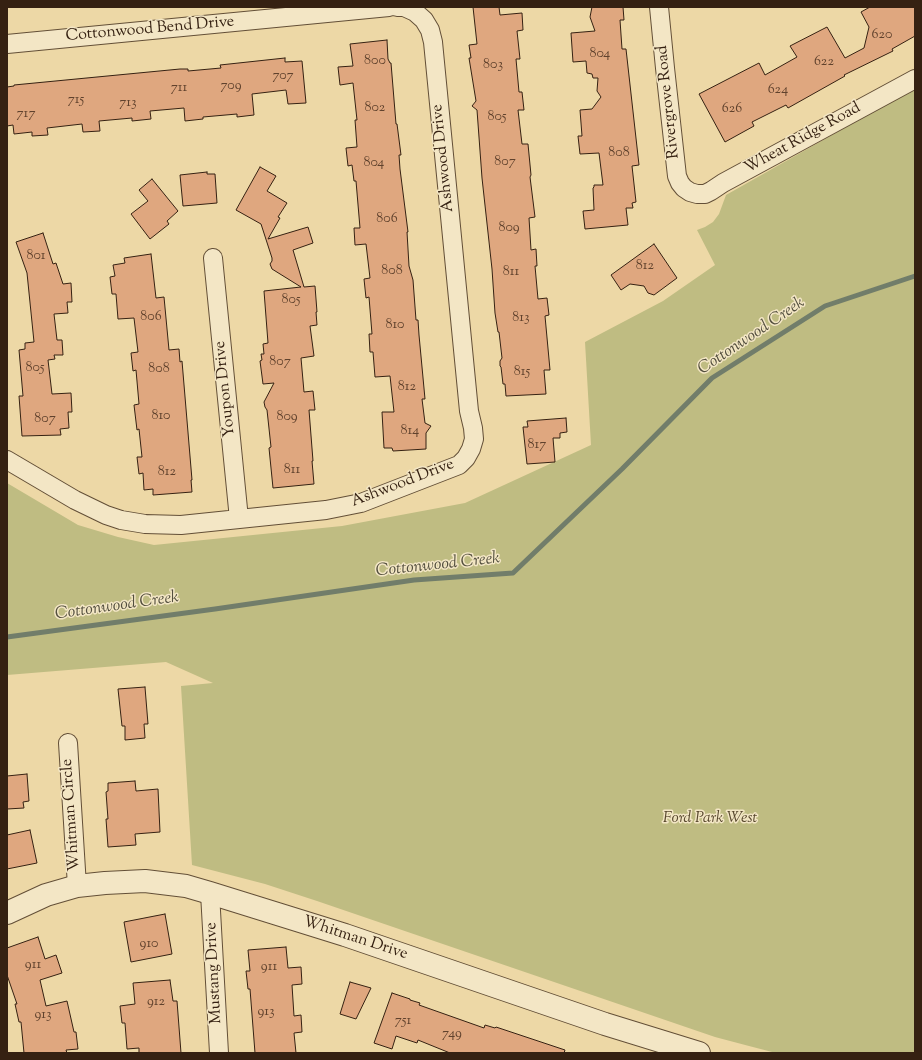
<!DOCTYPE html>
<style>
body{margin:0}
#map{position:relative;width:922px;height:1060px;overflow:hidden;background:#edd8a6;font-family:"Sorts Mill Goudy",serif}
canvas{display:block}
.frame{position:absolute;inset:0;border:8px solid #352112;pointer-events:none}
</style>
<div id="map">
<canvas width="922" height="1060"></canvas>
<div class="frame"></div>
</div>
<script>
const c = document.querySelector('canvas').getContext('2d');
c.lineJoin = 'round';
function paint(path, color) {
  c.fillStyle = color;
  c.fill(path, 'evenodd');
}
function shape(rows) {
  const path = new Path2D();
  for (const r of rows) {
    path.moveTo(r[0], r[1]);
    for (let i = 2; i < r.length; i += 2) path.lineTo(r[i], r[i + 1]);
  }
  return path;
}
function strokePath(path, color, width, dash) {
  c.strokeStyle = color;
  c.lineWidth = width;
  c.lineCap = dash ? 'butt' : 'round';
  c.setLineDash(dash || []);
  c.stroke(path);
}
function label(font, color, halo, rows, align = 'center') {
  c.font = font + ' "Sorts Mill Goudy",serif';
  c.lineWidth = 3;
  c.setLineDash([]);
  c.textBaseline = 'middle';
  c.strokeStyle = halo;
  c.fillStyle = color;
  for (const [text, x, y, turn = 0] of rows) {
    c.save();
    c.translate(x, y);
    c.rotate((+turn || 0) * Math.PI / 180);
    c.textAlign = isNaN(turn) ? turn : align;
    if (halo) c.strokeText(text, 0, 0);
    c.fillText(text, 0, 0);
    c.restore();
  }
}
const green = shape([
 [915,88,915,1053,776,1053,749,1046,715,1037,317,901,265,884,192,865,181,686,213,683,166,662,7,675,7,483,78,525,118,537,154,545,342,526,465,503,591,445,585,342,663,301,715,265,697,230,705,227,713,222,719,214,726,195]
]);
const stream = shape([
 [7,637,215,609,414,580,513,573,622,469,712,378,825,306,915,276]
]);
const building = shape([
 [473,7,499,7,500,15,522,13,523,30,517,31,520,59,516,59,519,92,522,92,524,110,518,110,522,144,528,144,531,175,530,177,535,217,529,218,531,250,536,249,537,266,535,266,538,299,547,298,549,315,545,316,550,370,544,370,546,394,506,396,505,384,503,384,501,367,500,366,500,361,502,358,499,332,498,332,495,313,492,269,482,178,477,110,472,106,476,101,469,58,471,58,469,45,477,44,473,7],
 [592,7,623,7,624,20,620,20,622,49,626,49,639,165,632,166,636,202,632,203,633,208,626,208,628,225,585,229,583,211,594,210,593,188,594,187,594,185,603,185,599,153,580,154,578,136,582,136,580,110,592,109,601,97,597,91,598,78,593,78,592,74,587,73,586,61,573,62,571,33,595,31,590,17,592,7],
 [870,7,915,7,915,36,892,49,893,51,844,75,845,76,788,108,786,105,752,122,754,126,725,142,699,94,759,63,765,75,797,57,790,46,827,27,845,58,864,48,869,27,861,12,870,7],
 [387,40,388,59,390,63,391,63,396,124,397,124,401,155,399,155,400,169,408,232,407,232,409,266,413,280,416,320,418,320,419,335,425,399,422,399,425,423,431,426,426,433,426,449,393,451,392,448,384,448,382,412,394,412,390,376,375,377,373,352,370,352,369,334,372,334,369,297,366,298,364,279,370,278,366,244,355,245,354,228,360,228,356,181,354,181,352,165,348,166,346,148,357,147,355,120,357,120,353,83,340,85,338,67,353,66,350,44,387,40],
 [285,58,285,62,302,61,306,103,288,104,286,90,252,94,254,115,237,117,237,114,203,117,203,119,185,121,184,108,150,111,151,119,132,121,132,118,99,121,100,131,83,132,82,124,47,128,48,135,32,136,32,132,14,134,13,125,7,126,7,87,14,86,14,85,180,69,188,69,188,71,221,68,220,65,285,58],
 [260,167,276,176,267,191,287,203,278,217,280,218,268,239,308,227,313,243,293,250,304,287,315,286,317,312,316,312,317,325,310,326,314,356,301,358,304,392,313,391,315,410,309,410,313,461,312,461,314,484,273,488,269,448,271,447,267,410,265,407,264,402,274,383,263,384,260,361,262,360,261,354,264,354,263,344,268,343,264,291,301,287,272,269,270,264,272,261,272,258,261,224,236,210,260,167],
 [207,172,207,174,215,174,217,203,183,206,180,175,207,172],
 [152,179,178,211,167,221,169,224,150,239,131,214,148,201,139,190,152,179],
 [43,233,53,264,56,263,63,284,71,283,72,302,67,302,68,313,54,314,57,340,62,340,63,355,54,355,55,359,48,360,52,394,71,393,72,412,68,412,69,428,60,429,61,435,22,436,19,396,23,396,19,350,25,349,25,343,34,342,27,273,16,242,43,233],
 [654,244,677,278,654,295,648,293,644,286,630,284,621,290,611,275,654,244],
 [151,254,156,298,164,297,169,350,179,349,180,362,182,361,192,480,191,480,192,492,153,495,153,489,144,490,143,473,139,474,137,457,142,457,139,429,137,430,134,405,139,404,136,370,133,371,131,353,138,352,134,318,118,319,116,294,112,294,110,277,115,276,113,265,125,263,124,258,151,254],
 [566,418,567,432,560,433,560,438,553,438,555,462,527,464,523,427,528,427,527,421,566,418],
 [145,687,148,724,144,724,145,738,125,740,125,726,122,726,118,689,145,687],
 [27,774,29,801,23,802,24,808,7,809,7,776,27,774],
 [135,781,136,791,158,789,160,832,135,834,136,845,108,847,106,819,108,819,106,792,108,791,108,783,135,781],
 [30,830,37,863,7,869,7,835,30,830],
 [165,914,172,954,131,962,124,922,165,914],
 [38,937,45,959,56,955,62,973,40,980,46,1006,67,1001,74,1032,76,1032,78,1049,66,1050,67,1053,24,1053,21,1022,19,1022,15,1004,17,1004,7,975,7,948,38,937],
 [286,947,288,968,301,967,302,984,292,985,294,1016,301,1015,302,1032,294,1033,296,1053,255,1053,250,989,248,989,246,971,250,971,248,950,286,947],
 [170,980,173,1001,177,1001,181,1053,139,1053,139,1048,127,1049,125,1023,122,1023,120,1006,135,1004,133,983,170,980],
 [350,982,371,988,356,1019,340,1014,350,982],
 [392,993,410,999,410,1000,420,1003,419,1005,484,1028,485,1025,495,1028,496,1027,565,1050,564,1053,450,1053,418,1040,417,1043,396,1036,392,1049,374,1043,392,993]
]);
const minor = shape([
 [659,7,665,68,677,176,680,183,684,188,690,192,697,194,705,194,711,191,723,183,915,79],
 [7,44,389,7],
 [213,258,239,519],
 [7,460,75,500,106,515,121,520,145,524,181,525,326,510,361,503,459,465,466,458,471,449,474,439,473,428,469,411,433,42,430,30,424,20,415,12,404,7,397,7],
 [68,743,77,886],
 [210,893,219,1053]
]);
const tertiary = shape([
 [7,913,46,895,77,886,105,883,145,881,186,886,210,893,345,935,605,1024,699,1053]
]);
const numberNames = [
 ["620",882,36],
 ["804",600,55],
 ["800",375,62],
 ["622",824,63],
 ["803",493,66],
 ["707",283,77],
 ["709",231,87],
 ["711",179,89],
 ["624",778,91],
 ["715",76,101],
 ["713",128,104],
 ["802",375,109],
 ["626",732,110],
 ["717",26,115],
 ["805",497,118],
 ["808",619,154],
 ["807",505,163],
 ["804",374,164],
 ["806",387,220],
 ["809",509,229],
 ["801",36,257],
 ["812",645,267],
 ["808",392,272],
 ["811",511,273],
 ["805",291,301],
 ["806",151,318],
 ["813",521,319],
 ["810",395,326],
 ["807",280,363],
 ["805",35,369],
 ["808",159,370],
 ["815",522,373],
 ["812",407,388],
 ["810",161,417],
 ["809",287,418],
 ["807",45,420],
 ["814",410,432],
 ["817",537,446],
 ["811",292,471],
 ["812",167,473],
 ["910",149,945],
 ["911",33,966],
 ["911",269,968],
 ["912",156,1003],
 ["913",266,1013],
 ["913",43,1016],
 ["751",403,1022],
 ["749",452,1035]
];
const streetNames = [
 ["Cottonwood Bend Drive",150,30,-5],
 ["Rivergrove Road",669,102,-96],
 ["Wheat Ridge Road",803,139,-29],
 ["Ashwood Drive",444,158,-96],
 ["Youpon Drive",226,389,-96],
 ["Ashwood Drive",403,484,-21],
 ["Whitman Circle",72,815,-94],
 ["Whitman Drive",355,939,18],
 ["Mustang Drive",215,973,-93]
];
const parkNames = [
 ["Ford Park West",710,819]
];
const waterNames = [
 ["Cottonwood Creek",752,337,-34],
 ["Cottonwood Creek",438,566,-6],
 ["Cottonwood Creek",117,607,-8]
];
paint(green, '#bfbc82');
strokePath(stream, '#717d6a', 5);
paint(building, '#dfa77f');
strokePath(building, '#352112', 1);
strokePath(minor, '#634f37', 20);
strokePath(tertiary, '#634f37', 24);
strokePath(minor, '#f3e6c5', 18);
strokePath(tertiary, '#f3e6c5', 22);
label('14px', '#60422d', null, numberNames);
label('16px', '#352112', '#f3e6c5', streetNames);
label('italic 16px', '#58482e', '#f3e6c5', parkNames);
label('italic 17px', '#534f3e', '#f3e6c5', waterNames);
</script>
